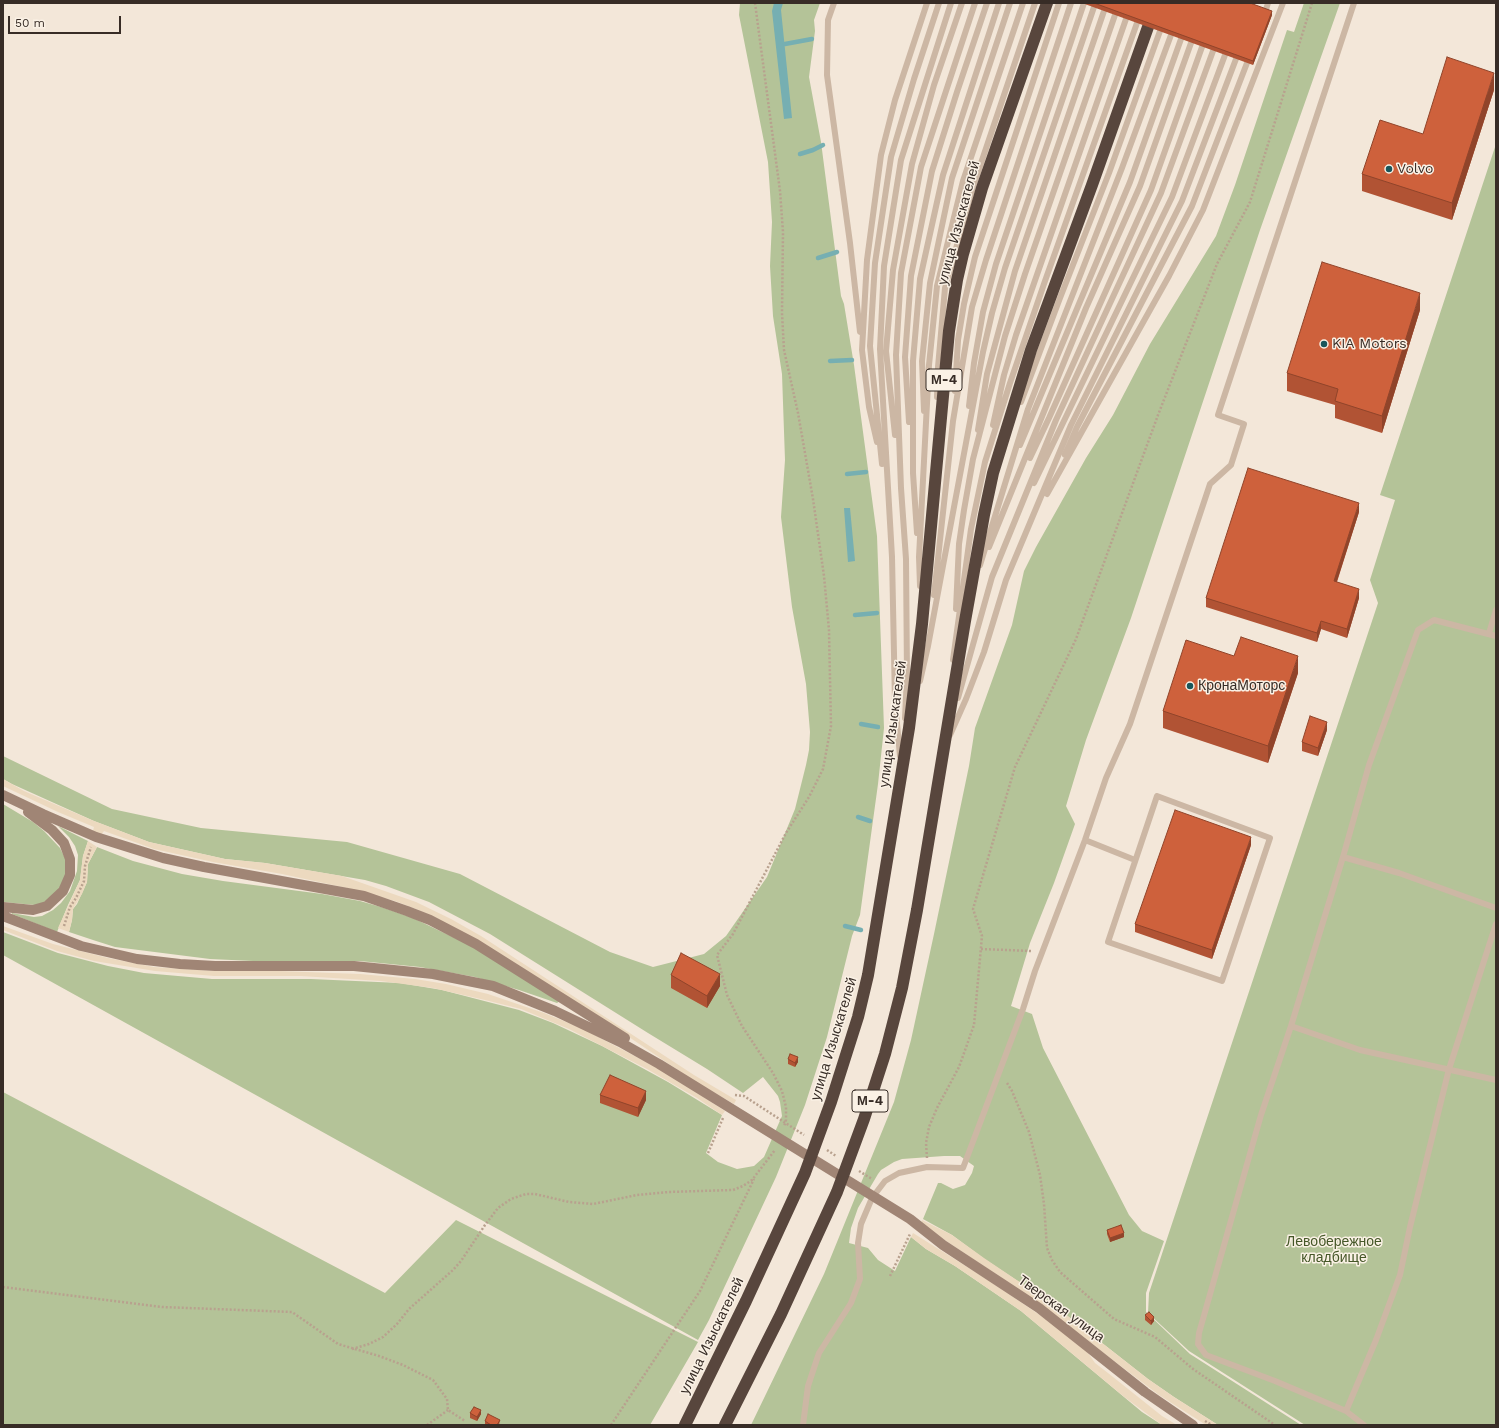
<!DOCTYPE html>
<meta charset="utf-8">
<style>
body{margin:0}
#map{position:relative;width:1499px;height:1428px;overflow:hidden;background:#f3e7d9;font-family:"Work Sans",sans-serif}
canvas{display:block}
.frame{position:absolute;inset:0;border:4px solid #372c26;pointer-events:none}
.scale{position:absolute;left:8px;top:16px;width:113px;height:18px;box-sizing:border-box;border:2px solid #372c26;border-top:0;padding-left:5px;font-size:12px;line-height:14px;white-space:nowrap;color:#372c26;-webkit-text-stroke:3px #faf1e5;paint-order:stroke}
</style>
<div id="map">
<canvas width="1499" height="1428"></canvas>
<div class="frame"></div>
<div class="scale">50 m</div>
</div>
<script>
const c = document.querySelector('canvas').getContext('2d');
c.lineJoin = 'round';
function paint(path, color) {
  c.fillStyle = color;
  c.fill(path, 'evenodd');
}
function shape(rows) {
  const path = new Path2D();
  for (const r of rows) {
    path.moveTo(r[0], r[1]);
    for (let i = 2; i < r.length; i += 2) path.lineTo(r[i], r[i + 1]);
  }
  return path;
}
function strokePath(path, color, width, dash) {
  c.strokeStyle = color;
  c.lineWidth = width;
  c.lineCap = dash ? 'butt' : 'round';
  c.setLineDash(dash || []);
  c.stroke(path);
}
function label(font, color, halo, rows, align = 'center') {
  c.font = font + ' "Work Sans",sans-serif';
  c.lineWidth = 3;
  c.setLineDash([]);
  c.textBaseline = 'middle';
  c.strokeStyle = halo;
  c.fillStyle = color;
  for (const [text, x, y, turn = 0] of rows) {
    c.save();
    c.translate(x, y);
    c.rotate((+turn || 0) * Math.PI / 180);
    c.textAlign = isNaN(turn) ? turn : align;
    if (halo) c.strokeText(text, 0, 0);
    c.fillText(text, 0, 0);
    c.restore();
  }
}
const green = shape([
 [740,3,820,3,814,20,815,31,809,77,821,142,841,296,844,304,854,365,877,536,884,728,878,784,860,915,852,936,827,1037,805,1105,776,1177,709,1320,698,1340,3,955,3,932,58,953,108,966,144,973,212,979,311,979,400,983,442,990,519,1010,553,1023,602,1046,668,1082,722,1115,706,1153,718,1162,737,1169,754,1166,764,1157,782,1116,780,1102,778,1096,763,1077,743,1093,707,1069,648,1033,490,934,429,902,386,886,365,880,265,863,225,859,149,842,94,821,12,784,3,779,3,756,112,809,201,828,347,842,460,874,610,952,653,967,704,954,726,936,767,877,795,809,806,765,809,750,810,732,806,684,792,607,781,517,785,460,782,374,773,316,770,266,772,222,768,162,739,15],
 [1304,3,1340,3,1260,230,1131,618,1086,740,1066,806,1075,824,1054,883,1030,943,1011,1006,1032,1014,1043,1048,1129,1215,1142,1231,1164,1241,1146,1293,1146,1312,1190,1354,1301,1425,1218,1425,1174,1397,1148,1379,1060,1310,1036,1293,984,1259,952,1235,923,1219,938,1183,941,1183,953,1189,965,1185,972,1173,974,1166,960,1156,944,1156,902,1159,894,1162,881,1170,878,1174,858,1208,851,1228,849,1243,868,1248,878,1260,895,1271,911,1237,926,1249,955,1266,1021,1311,1142,1412,1162,1425,751,1425,824,1274,894,1102,911,1040,934,934,969,766,975,728,1012,625,1024,571,1036,547,1086,458,1113,415,1150,344,1216,236,1235,185,1287,30,1294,32],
 [1496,144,1496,1425,1305,1425,1189,1351,1148,1313,1149,1293,1378,603,1370,580,1395,500,1380,495],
 [3,804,33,822,44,831,60,848,65,858,67,871,64,881,55,894,43,903,35,905,3,902],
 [58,826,88,841,83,856,80,880,68,905,57,932,12,914,12,913,34,917,42,916,53,910,61,903,70,891,77,871,78,855,75,846,69,837],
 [97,847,133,861,182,874,223,881,322,894,360,901,381,907,413,918,467,944,491,957,560,1001,557,1003,519,990,475,977,420,967,360,961,253,961,210,959,115,947,93,940,69,932,72,920,73,909,77,904,87,882,88,864],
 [3,1092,385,1293,456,1220,698,1342,650,1425,3,1425]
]);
const plaza = shape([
 [3,779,24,791,94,821,149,842,225,859,265,863,342,876,416,902,451,919,481,936,694,1075,736,1100,734,1104,694,1081,626,1035,440,920,416,909,395,901,347,888,282,874,213,862,154,849,104,831,101,835,93,831,94,827,58,812,3,786],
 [88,841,97,847,88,864,87,882,82,894,73,909,72,920,69,932,58,928,80,880,83,856],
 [3,926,53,944,108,958,154,967,213,971,279,971,360,974,415,979,446,984,488,994,544,1013,581,1028,652,1065,681,1082,725,1111,722,1115,697,1098,647,1069,569,1029,521,1009,485,1000,433,988,381,981,301,976,214,976,155,971,94,961,57,951,3,930],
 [922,1220,952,1235,984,1258,1036,1293,1060,1310,1148,1379,1174,1397,1218,1425,1206,1425,1159,1395,1031,1298,921,1224],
 [913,1233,988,1280,1047,1320,1086,1350,1095,1363,1108,1373,1162,1416,1177,1425,1162,1425,1123,1396,1021,1311,955,1266,926,1249,911,1237]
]);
const water = shape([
 [774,3,783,3,781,10,792,118,784,119,772,11],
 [844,508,850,508,855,561,848,562]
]);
const stream = shape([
 [785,44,812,39],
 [800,154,813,150,823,145],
 [818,258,837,252],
 [830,361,852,360],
 [847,474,866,472],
 [855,615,877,613],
 [861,724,878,727],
 [858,817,870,821],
 [845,926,861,930]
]);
const path = shape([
 [755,3,780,191,783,232,782,313,784,350,798,413,813,499,824,576,829,630,831,726,823,769,809,797,786,833,733,934,717,955,727,995,742,1026,773,1073,782,1091,786,1107,786,1120,784,1127],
 [64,926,70,907,76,898,84,881,85,866,91,847],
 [981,949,1032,951],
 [1007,1083,1012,1091,1029,1132,1040,1175,1044,1204,1047,1248,1052,1260,1060,1272,1114,1319,1155,1337,1193,1369,1275,1425],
 [735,1095,744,1096,804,1135],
 [827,1150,836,1156],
 [708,1153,723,1118],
 [927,1158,926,1143,929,1127,937,1108,959,1067,974,1025,982,936,973,909,1015,767,1076,639,1158,415,1217,264,1250,202,1312,3],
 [859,1171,872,1179],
 [890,1276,910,1234],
 [3,1287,162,1307,292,1312,338,1344,379,1356,403,1365,433,1380,447,1399,448,1410,465,1421],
 [352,1349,369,1344,383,1337,397,1324,409,1309,453,1270,461,1261,485,1225,498,1208,511,1199,526,1194,535,1194,569,1202,593,1204,637,1195,669,1192,733,1190,743,1186,752,1180,775,1150],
 [1205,1421,1212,1425],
 [427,1425,448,1410],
 [611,1425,700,1291,754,1179]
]);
const lane = shape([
 [834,3,828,20,827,75,850,243,860,332],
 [1265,13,1268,3],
 [955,391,958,340,964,304,975,257,1059,3],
 [937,397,938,367,945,288,974,184,1035,3],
 [1021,402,1060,298,1109,173,1160,31],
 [969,406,974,363,983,312,996,264,1084,3],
 [924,411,922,361,930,283,952,178,1010,3],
 [909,422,905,357,911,276,932,171,957,92,987,3],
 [993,425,1004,375,1016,335,1126,19],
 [978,430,987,374,1015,271,1104,11],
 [895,435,886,351,893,270,912,164,934,85,962,3],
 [877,442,869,407,862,350,867,260,881,155,895,100,927,3],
 [1020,445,1130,182,1181,39],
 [1065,455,1077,427,1192,206,1247,63],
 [1030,458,1049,418,1151,190,1202,47],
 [882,464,870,346,875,263,891,157,914,79,939,3],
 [1034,483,1172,197,1225,55],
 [1047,494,1169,276,1203,210,1283,3],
 [917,533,913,473,913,361,920,279,943,175,999,3],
 [989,547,1086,308,1140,186,1191,43],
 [980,565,1028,409,1122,168,1171,35],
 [920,586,919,557,929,365,937,286,963,181,1023,3],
 [934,595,953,421,972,307,986,260,1071,3],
 [956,609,959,544,964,510,973,459,1005,336,1025,274,1115,15],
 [1489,633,1496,610],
 [953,660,971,529,985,462,1010,383,1045,281,1137,23],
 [920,681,928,646,983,352,992,313,1005,268,1094,7],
 [958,698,992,577,1056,420,1161,193,1213,51],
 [905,718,907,677,906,559,901,488,896,355,901,273,921,167,975,3],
 [950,735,966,699,984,652,1006,580,1071,425,1182,201,1236,59],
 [900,756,895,702,892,557,880,349,884,266,901,160,951,3],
 [1157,796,1270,838,1222,981,1108,942,1157,796],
 [1085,840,1135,860],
 [1343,857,1399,873,1496,908],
 [1291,1026,1360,1050,1496,1080],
 [1346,1411,1376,1340,1400,1275,1410,1227,1449,1069,1496,924],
 [803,1425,808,1386,819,1353,851,1303,860,1279,858,1243,861,1224,872,1198,885,1181,899,1173,927,1167,963,1168,1023,1009,1035,971,1085,840,1106,778,1130,724,1210,484,1231,465,1244,424,1218,415,1354,3],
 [1364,1425,1346,1411,1275,1381,1206,1355,1198,1344,1199,1333,1261,1115,1291,1026,1343,857,1369,765,1418,630,1434,620,1496,636]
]);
const secondary = shape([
 [3,795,43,814,96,837,163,858,204,867,364,896,407,911,430,920,476,944,625,1038],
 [3,907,33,910,47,906,63,891,70,875,70,859,64,843,52,830,28,812],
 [3,916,81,946,137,959,180,964,215,966,354,966,433,974,493,986,555,1011,620,1042,659,1064,910,1219,943,1245,1039,1308,1145,1392,1193,1425]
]);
const highway = shape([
 [685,1425,746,1301,805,1173,831,1102,858,1017,868,975,909,728,922,624,949,331,957,280,963,254,982,188,1047,3],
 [725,1425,781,1314,837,1192,864,1119,885,1054,902,988,917,910,965,621,984,515,993,473,1031,350,1092,185,1148,27]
]);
const wall = shape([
 [1082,3,1250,3,1272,15,1253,65],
 [1494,90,1452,220,1362,191,1362,174],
 [1420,310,1382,433,1335,418,1335,405,1287,391,1287,373],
 [1359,512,1337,582,1359,598,1347,638,1321,629,1317,642,1206,607,1206,598],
 [1234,656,1298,673,1268,763,1163,728,1163,711],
 [1327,730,1318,756,1302,751,1302,742],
 [1251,845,1212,959,1135,932,1135,924],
 [671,975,720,986,707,1008,671,988],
 [788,1059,798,1062,795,1067,788,1064],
 [600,1095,646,1100,638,1117,600,1103],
 [1107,1230,1124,1237,1110,1242,1107,1234],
 [1145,1315,1154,1321,1151,1325,1145,1320],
 [470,1413,481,1414,477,1421,470,1418],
 [500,1420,499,1425,485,1425,485,1421]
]);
const shadedWall = shape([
 [1272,11,1272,15,1253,65,1253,61],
 [1494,73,1494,90,1452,220,1452,203],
 [1420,293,1420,310,1382,433,1382,416],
 [1359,503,1359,512,1334,590,1334,581],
 [1359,589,1359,598,1347,638,1347,629],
 [1321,621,1321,629,1317,642,1317,633],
 [1298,656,1298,673,1268,763,1268,746],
 [1327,722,1327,730,1318,756,1318,748],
 [1251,837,1251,845,1212,959,1212,950],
 [720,974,720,986,707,1008,707,996],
 [798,1057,798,1062,795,1067,795,1063],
 [646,1091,646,1100,638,1117,638,1108],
 [1124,1233,1124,1237,1110,1242,1110,1238],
 [1154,1317,1154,1321,1151,1325,1151,1321],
 [481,1410,481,1414,477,1421,477,1417]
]);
const building = shape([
 [1094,3,1250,3,1272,11,1253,61,1094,3],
 [1447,57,1494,73,1452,203,1362,174,1380,120,1423,134,1447,57],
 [1322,262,1420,293,1382,416,1335,401,1338,389,1287,373,1322,262],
 [1248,468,1359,503,1334,581,1359,589,1347,629,1321,621,1317,633,1206,598,1248,468],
 [1241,637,1298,656,1268,746,1163,711,1186,640,1234,656,1241,637],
 [1310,716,1327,722,1318,748,1302,742,1310,716],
 [1175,810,1251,837,1212,950,1135,924,1175,810],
 [681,953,720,974,707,996,671,975,681,953],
 [790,1054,798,1057,795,1063,788,1059,790,1054],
 [610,1075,646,1091,638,1108,600,1095,610,1075],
 [1121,1225,1124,1233,1110,1238,1107,1230,1121,1225],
 [1149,1312,1154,1317,1151,1321,1145,1315,1149,1312],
 [474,1407,481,1410,477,1417,470,1413,474,1407],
 [488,1414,500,1420,497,1425,491,1425,485,1421,488,1414]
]);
const markers = [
 [1389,169,4,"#19565b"],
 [1324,344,4,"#19565b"],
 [1190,686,4,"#19565b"]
];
const shields = [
 [944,380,36],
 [870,1101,36]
];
const shieldNames = [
 ["М-4",944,380],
 ["М-4",870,1101]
];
const poiNames = [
 ["Volvo",1397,169],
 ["KIA Motors",1332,344],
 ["КронаМоторс",1198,686]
];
const streetNames = [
 ["улица Изыскателей",959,223,-75],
 ["улица Изыскателей",893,724,-82],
 ["улица Изыскателей",834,1039,-73],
 ["Тверская улица",1061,1309,36],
 ["улица Изыскателей",712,1336,-64]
];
const parkNames = [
 ["Левобережное",1334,1242],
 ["кладбище",1334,1258]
];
paint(green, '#b4c398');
paint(plaza, '#ecd9bf');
paint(water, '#76afb2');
strokePath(stream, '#76afb2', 4.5);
strokePath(path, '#b8a18e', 2.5, [2, 2]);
strokePath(lane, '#ccb7a4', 6);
strokePath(secondary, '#a08575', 10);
strokePath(highway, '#58463d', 12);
paint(wall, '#b15334');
paint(shadedWall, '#90442a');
paint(building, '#ce613c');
strokePath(building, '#90442a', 1);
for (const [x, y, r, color] of markers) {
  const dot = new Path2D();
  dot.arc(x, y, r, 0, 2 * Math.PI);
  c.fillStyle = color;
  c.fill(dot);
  strokePath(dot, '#faf1e5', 1.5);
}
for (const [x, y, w] of shields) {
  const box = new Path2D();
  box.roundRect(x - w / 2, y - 11, w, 22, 3);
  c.fillStyle = '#faf1e5';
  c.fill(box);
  strokePath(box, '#372c26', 1);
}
label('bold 13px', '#372c26', null, shieldNames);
label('14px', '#372c26', '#faf1e5', poiNames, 'left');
label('14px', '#372c26', '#faf1e5', streetNames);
label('14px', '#455728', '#faf1e5', parkNames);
</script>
